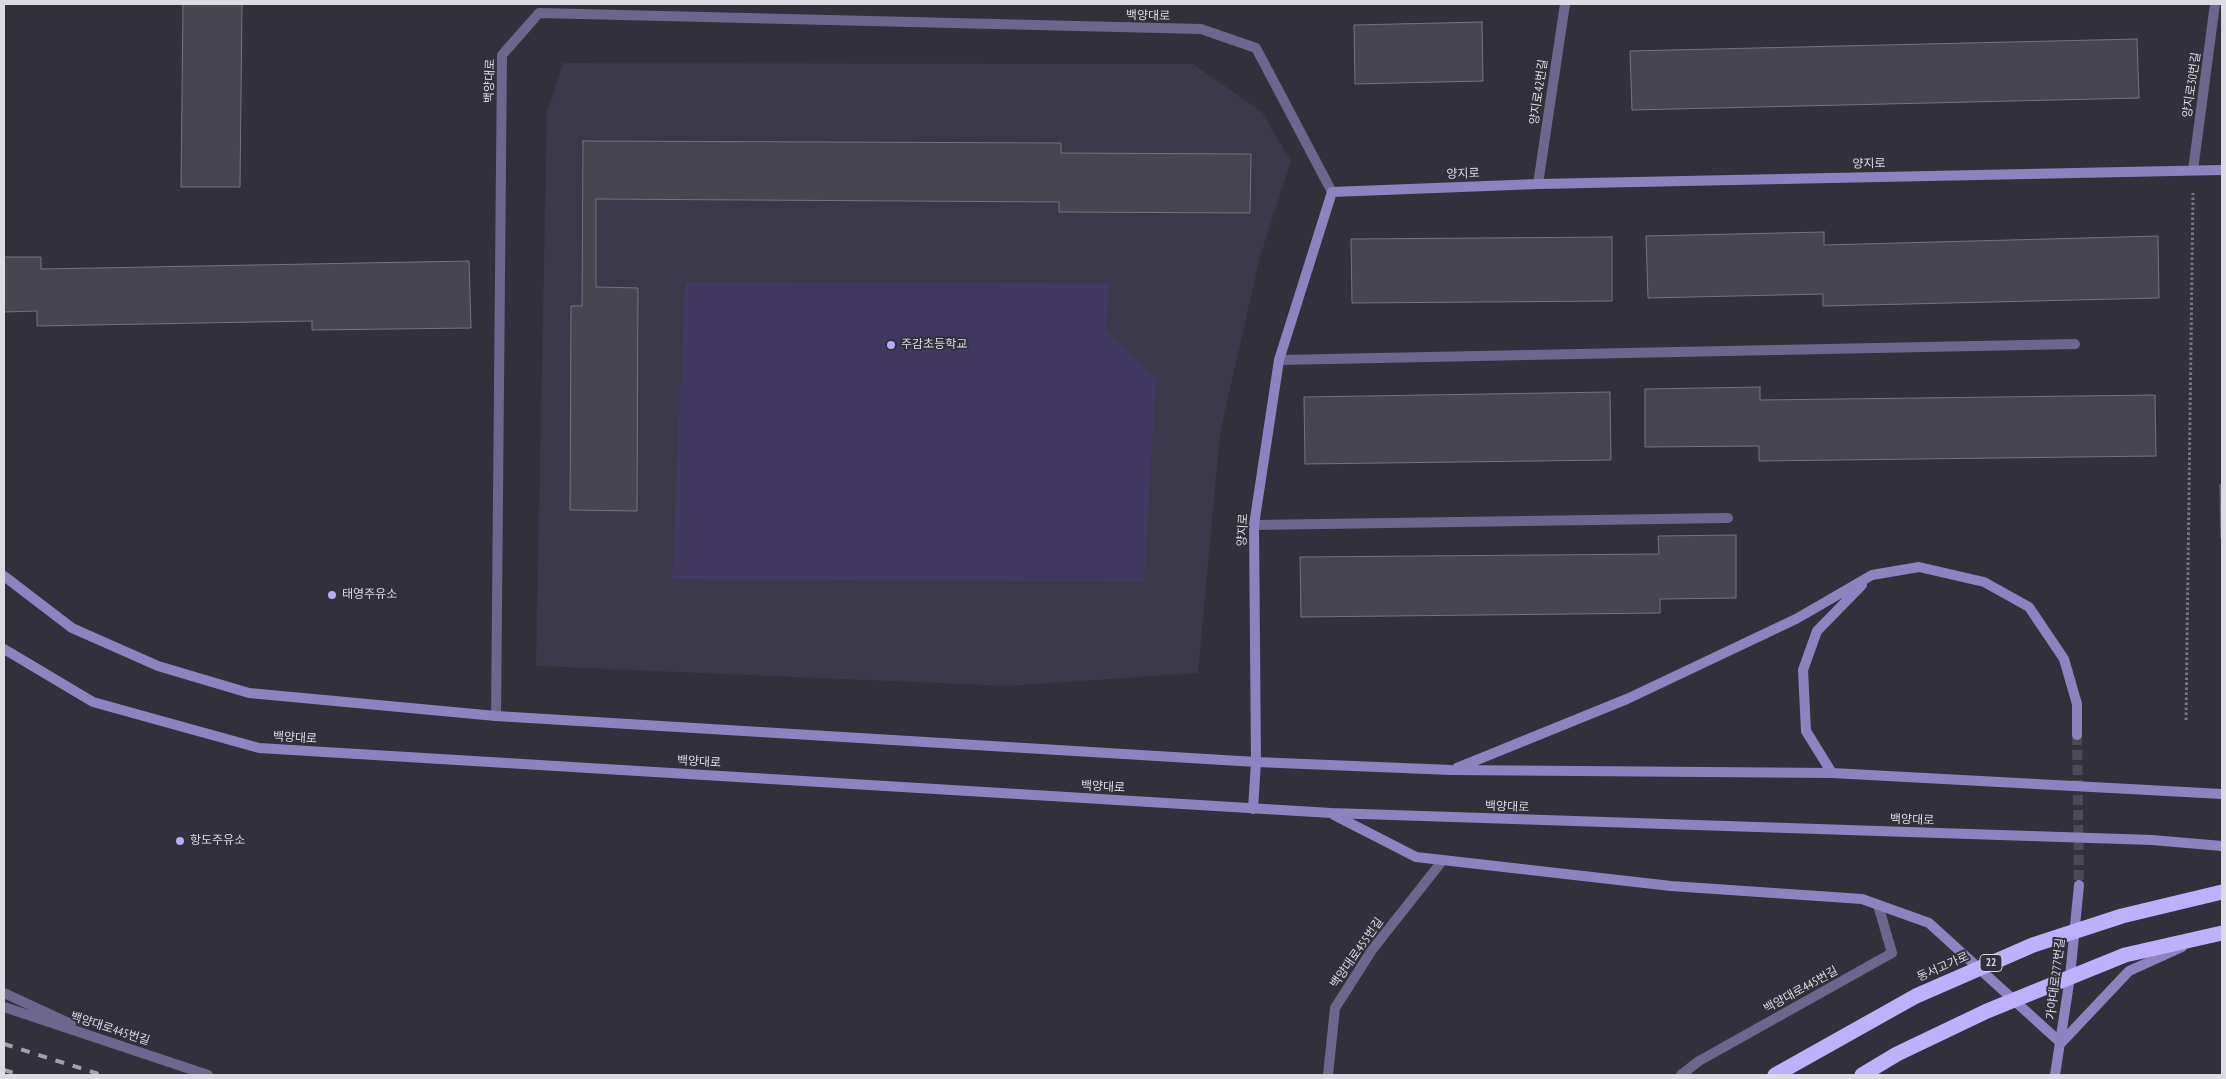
<!DOCTYPE html>
<meta charset="utf-8">
<style>
body{margin:0}
#map{position:relative;width:2226px;height:1079px;overflow:hidden;background:#32303b;font-family:"PT Sans Narrow",sans-serif}
canvas{display:block}
.frame{position:absolute;inset:0;border:5px solid #dcdbe2;pointer-events:none}
</style>
<div id="map">
<canvas width="2226" height="1079"></canvas>
<div class="frame"></div>
</div>
<script>
const c = document.querySelector('canvas').getContext('2d');
c.lineJoin = 'round';
function paint(path, color) {
  c.fillStyle = color;
  c.fill(path, 'evenodd');
}
function shape(rows) {
  const path = new Path2D();
  for (const r of rows) {
    path.moveTo(r[0], r[1]);
    for (let i = 2; i < r.length; i += 2) path.lineTo(r[i], r[i + 1]);
  }
  return path;
}
function strokePath(path, color, width, dash) {
  c.strokeStyle = color;
  c.lineWidth = width;
  c.lineCap = dash ? 'butt' : 'round';
  c.setLineDash(dash || []);
  c.stroke(path);
}
function label(font, color, halo, rows, align = 'center') {
  c.font = font + ' "PT Sans Narrow","Noto Sans KR",sans-serif';
  c.lineWidth = 4;
  c.setLineDash([]);
  c.textBaseline = 'middle';
  c.strokeStyle = halo;
  c.fillStyle = color;
  for (const [text, x, y, turn = 0] of rows) {
    c.save();
    c.translate(x, y);
    c.rotate((+turn || 0) * Math.PI / 180);
    c.textAlign = isNaN(turn) ? turn : align;
    if (halo) c.strokeText(text, 0, 0);
    c.fillText(text, 0, 0);
    c.restore();
  }
}
const built = shape([
 [563,63,1193,64,1262,112,1291,161,1260,257,1220,433,1198,673,1007,686,536,666,547,112]
]);
const green = shape([
 [685,282,1109,283,1106,329,1156,380,1144,582,672,579]
]);
const building = shape([
 [183,4,242,4,240,187,181,187,183,4],
 [1482,22,1483,81,1355,84,1354,25,1482,22],
 [2137,39,2139,98,1632,110,1630,51,2137,39],
 [583,141,1061,143,1061,153,1251,154,1250,213,1059,212,1059,202,596,199,596,287,638,288,637,511,570,510,571,306,582,306,583,141],
 [1824,232,1824,245,2158,236,2159,298,1823,306,1823,294,1648,298,1646,236,1824,232],
 [1612,237,1612,301,1352,303,1351,239,1612,237],
 [4,257,41,257,41,269,469,261,471,328,312,330,312,321,37,326,37,311,4,312,4,257],
 [1760,387,1760,400,2155,395,2156,456,1759,461,1759,446,1645,447,1645,389,1760,387],
 [1610,392,1611,460,1305,464,1304,397,1610,392],
 [2220,485,2222,485,2222,538,2221,538,2220,485],
 [1736,535,1736,598,1660,599,1660,613,1301,617,1300,557,1659,554,1658,536,1736,535]
]);
const secondaryTunnel = shape([
 [2077,735,2079,885]
]);
const path = shape([
 [2186,720,2193,193]
]);
const lane = shape([
 [1279,360,2075,344],
 [1254,525,1728,518]
]);
const street = shape([
 [2193,170,2215,4],
 [1538,184,1565,4],
 [496,716,502,55,539,13,1201,29,1256,48,1332,192],
 [4,993,71,1024],
 [4,1007,208,1075],
 [1328,1075,1335,1008,1372,950,1443,860],
 [1681,1075,1699,1061,1892,953,1878,905]
]);
const secondary = shape([
 [4,576,72,628,158,666,249,693,496,716,1256,762,1451,770,1832,773,2222,794],
 [4,649,93,702,259,748,1331,813,2152,840,2222,846],
 [1457,768,1627,699,1796,619,1872,575,1919,567,1984,582,2029,607,2064,659,2077,704,2077,735],
 [1832,773,1806,731,1803,670,1817,631,1862,585],
 [1253,809,1256,762,1254,525,1279,360,1332,192,1538,184,2222,170],
 [1334,815,1416,857,1671,886,1862,899,1929,923,2061,1043,2129,971,2182,947],
 [2055,1075,2070,977,2079,885]
]);
const rail = shape([
 [4,1044,102,1075],
 [4,1070,20,1075]
]);
const highwayBridge = shape([
 [1775,1075,1916,996,2033,945,2122,916,2222,892],
 [1862,1075,1897,1054,1987,1011,2125,955,2222,933]
]);
const markers = [
 [891,345,5,"#b9abf7"],
 [332,595,5,"#b9abf7"],
 [180,841,5,"#b9abf7"]
];
const shields = [
 [1991,963,22]
];
const shieldNames = [
 ["22",1991,963]
];
const streetNames = [
 ["백양대로",1148,16,1],
 ["백양대로",490,81,-88],
 ["양지로30번길",2192,85,-82],
 ["양지로42번길",1539,92,-82],
 ["양지로",1869,164,-1],
 ["양지로",1463,174,-2],
 ["양지로",1243,530,-87],
 ["백양대로",295,738,3],
 ["백양대로",699,762,3],
 ["백양대로",1103,787,3],
 ["백양대로",1507,807,2],
 ["백양대로",1912,820,2],
 ["백양대로455번길",1357,953,-55],
 ["동서고가로",1943,967,-24],
 ["가야대로277번길",2056,979,-83],
 ["백양대로445번길",1801,990,-29],
 ["백양대로445번길",110,1029,18]
];
const poiNames = [
 ["주감초등학교",901,345],
 ["태영주유소",342,595],
 ["항도주유소",190,841]
];
paint(built, '#3b3849');
paint(green, '#41395f');
paint(building, '#464550');
strokePath(building, '#757380', 1);
strokePath(secondaryTunnel, '#4c4a54', 10, [10, 5]);
strokePath(path, '#797881', 3, [2.5, 2.5]);
strokePath(lane, '#6d668d', 10);
strokePath(street, '#6d668d', 10);
strokePath(secondary, '#8e83c0', 10);
strokePath(rail, '#a3a1aa', 4, [9, 9]);
strokePath(highwayBridge, '#beb0fc', 15);
for (const [x, y, r, color] of markers) {
  const dot = new Path2D();
  dot.arc(x, y, r, 0, 2 * Math.PI);
  c.fillStyle = color;
  c.fill(dot);
  strokePath(dot, '#32303b', 2);
}
for (const [x, y, w] of shields) {
  const box = new Path2D();
  box.roundRect(x - w / 2, y - 8.5, w, 17, 4);
  c.fillStyle = '#32303b';
  c.fill(box);
  strokePath(box, '#dcdbe2', 1);
}
label('bold 11px', '#dcdbe2', null, shieldNames);
label('12px', '#dcdbe2', '#32303b', streetNames);
label('12px', '#dcdbe2', '#32303b', poiNames, 'left');
</script>
